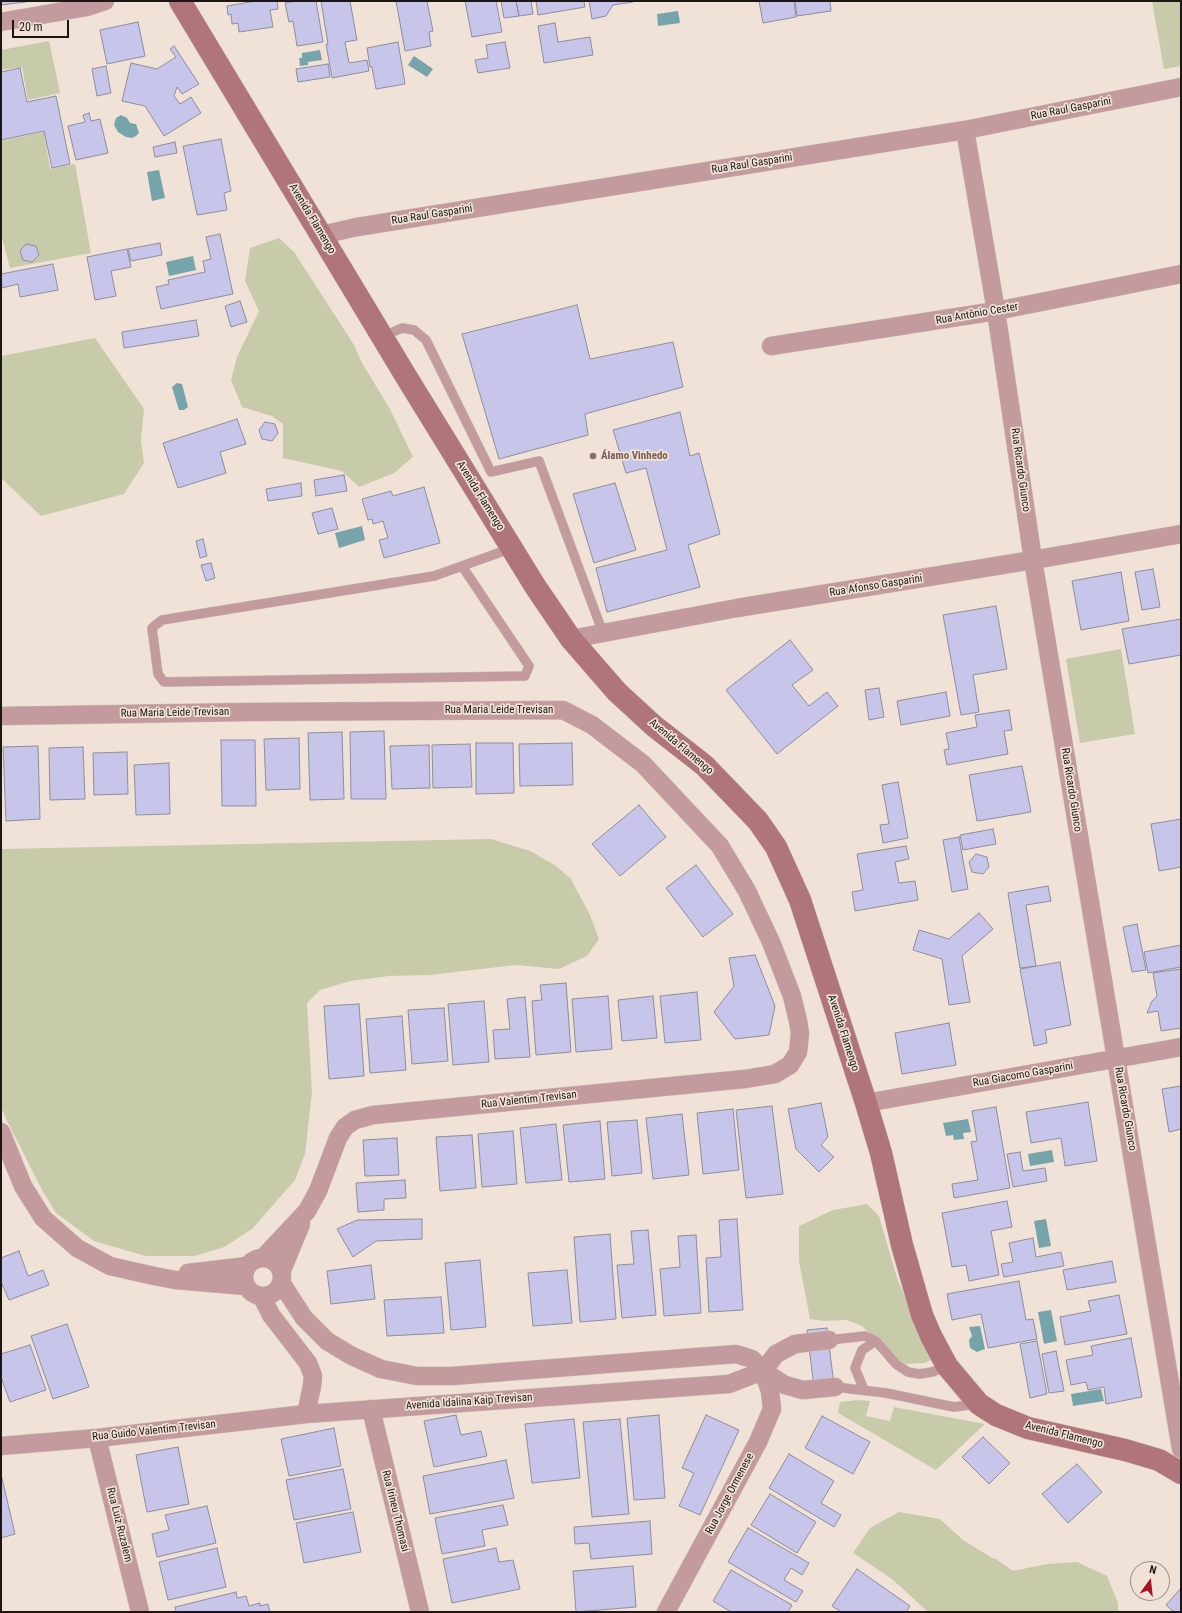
<!DOCTYPE html>
<meta charset="utf-8">
<style>
body{margin:0}
#map{position:relative;width:1182px;height:1613px;overflow:hidden;background:#f0e2d6;font-family:"Roboto Condensed",sans-serif}
canvas{display:block}
.frame{position:absolute;inset:0;border:2px solid #1c1713;pointer-events:none}
.north{position:absolute;left:1130px;top:1561px;width:40px;height:40px;box-sizing:border-box;background:#f0e2d6;border:1px solid #9b9188;border-radius:50%;rotate:15deg;font-size:11px;font-weight:700;line-height:16px;text-align:center;color:#1c1713}
.north::after{content:'';display:block;margin:auto;width:14px;height:18px;background:#a91226;clip-path:polygon(50% 0,100% 100%,50% 72%,0 100%)}
.scale{position:absolute;left:12px;top:20px;width:57px;height:18px;box-sizing:border-box;border:2px solid #1c1713;border-top:0;padding-left:5px;font-size:12px;line-height:14px;white-space:nowrap;color:#1c1713;-webkit-text-stroke:3px #f0e2d6;paint-order:stroke}
</style>
<div id="map">
<canvas width="1182" height="1613"></canvas>
<div class="frame"></div>
<div class="north">N</div>
<div class="scale">20 m</div>
</div>
<script>
const c = document.querySelector('canvas').getContext('2d');
c.lineJoin = 'round';
function paint(path, color) {
  c.fillStyle = color;
  c.fill(path, 'evenodd');
}
function shape(rows) {
  const path = new Path2D();
  for (const r of rows) {
    if (r.length === 3) {
      path.moveTo(r[0] + r[2], r[1]);
      path.arc(r[0], r[1], r[2], 0, 2 * Math.PI);
      continue;
    }
    path.moveTo(r[0], r[1]);
    for (let i = 2; i < r.length; i += 2) path.lineTo(r[i], r[i + 1]);
  }
  return path;
}
function strokePath(path, color, width, dash) {
  c.strokeStyle = color;
  c.lineWidth = width;
  c.lineCap = dash ? 'butt' : 'round';
  c.setLineDash(dash || []);
  c.stroke(path);
}
function label(font, color, halo, rows, align = 'center') {
  c.font = font + ' "Roboto Condensed",sans-serif';
  c.lineWidth = 3.5;
  c.setLineDash([]);
  c.textBaseline = 'middle';
  c.strokeStyle = halo;
  c.fillStyle = color;
  for (const [text, x, y, turn = 0] of rows) {
    c.save();
    c.translate(x, y);
    c.rotate((+turn || 0) * Math.PI / 180);
    c.textAlign = isNaN(turn) ? turn : align;
    if (halo) c.strokeText(text, 0, 0);
    c.fillText(text, 0, 0);
    c.restore();
  }
}
const green = shape([
 [1152,1,1181,1,1181,66,1164,69],
 [49,41,60,93,28,100,22,67,1,70,1,50],
 [44,132,50,169,75,164,91,253,10,268,1,234,1,141],
 [279,238,294,252,354,345,362,363,390,409,413,457,394,473,359,487,342,471,283,458,283,424,272,416,242,407,231,380,237,357,259,311,245,281,250,248],
 [95,338,144,409,141,440,144,463,124,494,41,516,1,478,1,356],
 [1121,649,1135,734,1080,743,1066,659],
 [491,839,530,851,556,866,571,879,590,915,599,939,587,956,559,969,516,965,429,975,389,976,350,981,320,990,307,1003,312,1092,305,1154,295,1180,252,1229,224,1247,195,1256,145,1256,94,1241,56,1213,42,1190,7,1121,1,1107,1,849],
 [867,1204,879,1216,898,1281,933,1359,925,1363,906,1364,894,1357,862,1326,847,1320,824,1321,810,1319,799,1261,799,1226,833,1210],
 [858,1400,870,1401,866,1416,890,1421,894,1407,985,1424,936,1470,838,1413,840,1402],
 [899,1512,940,1519,963,1540,992,1558,996,1559,1013,1571,1047,1564,1077,1562,1107,1576,1118,1603,1118,1612,928,1612,892,1579,853,1553,870,1528]
]);
const water = shape([
 [678,11,680,23,658,26,657,14],
 [320,50,322,60,308,62,308,65,300,66,299,58,302,58,302,53],
 [414,56,433,69,427,77,408,65],
 [121,115,127,118,130,123,136,124,139,133,136,136,132,138,126,137,118,132,114,125,116,118],
 [159,170,165,198,152,201,147,172],
 [193,256,196,270,169,276,166,262],
 [177,383,182,384,188,407,184,410,179,410,172,387],
 [362,526,365,540,339,548,335,533],
 [968,1119,971,1132,963,1133,964,1139,954,1140,953,1135,946,1136,943,1123],
 [1052,1150,1054,1162,1030,1166,1028,1154],
 [1046,1219,1051,1246,1039,1248,1034,1221],
 [1051,1310,1057,1341,1044,1344,1038,1312],
 [980,1326,985,1349,977,1352,970,1348,969,1340,972,1336,969,1327],
 [1101,1389,1104,1401,1073,1406,1071,1394]
]);
const building = shape([
 [1,1,33,1,1,5,1,1],
 [256,1,277,1,278,9,270,10,273,27,239,32,238,23,232,24,231,14,228,15,227,6,256,1],
 [296,1,316,1,323,42,297,46,293,21,289,22,285,3,296,1],
 [321,1,350,1,357,40,345,42,349,63,367,60,369,71,332,78,326,44,328,44,321,1],
 [396,1,427,1,433,31,429,32,431,46,405,51,396,1],
 [465,1,496,1,502,32,472,37,465,1],
 [501,1,516,1,519,16,504,18,501,1],
 [516,1,531,1,533,14,519,16,516,1],
 [536,1,584,1,585,7,538,15,536,1],
 [589,1,633,1,633,2,613,5,606,16,592,19,589,1],
 [759,1,794,1,796,17,763,23,759,1],
 [795,1,830,1,831,11,797,16,795,1],
 [138,22,145,56,107,64,100,30,138,22],
 [555,23,558,42,590,37,593,55,544,63,538,26,555,23],
 [398,42,405,84,376,89,372,67,370,67,367,48,398,42],
 [505,42,510,68,478,73,475,60,488,58,486,45,505,42],
 [174,46,199,84,182,94,177,87,174,96,180,104,191,97,201,113,164,136,145,106,122,101,131,63,157,69,176,57,170,49,174,46],
 [328,64,330,77,298,82,296,69,328,64],
 [106,66,111,93,97,96,92,69,106,66],
 [20,68,27,102,56,96,70,164,52,168,44,131,1,140,1,72,20,68],
 [89,113,91,121,100,119,108,153,76,160,68,126,85,122,83,115,89,113],
 [221,139,231,191,224,193,227,210,197,215,183,146,221,139],
 [175,142,177,153,155,157,153,147,175,142],
 [220,234,233,294,161,309,156,287,169,284,168,280,205,272,203,261,211,259,206,237,220,234],
 [160,243,162,255,131,261,128,249,160,243],
 [26,244,36,246,39,255,32,262,23,260,20,251,26,244],
 [127,249,131,267,111,271,116,296,95,300,87,257,127,249],
 [53,264,58,290,20,297,18,284,2,288,1,274,53,264],
 [240,301,247,322,231,327,225,306,240,301],
 [577,305,590,359,673,342,683,387,585,414,588,435,499,459,462,334,577,305],
 [196,320,199,336,124,348,122,332,196,320],
 [680,412,690,456,699,453,720,534,688,545,700,587,607,612,596,568,667,550,646,468,626,473,613,430,680,412],
 [237,419,246,444,220,452,226,473,178,488,163,443,237,419],
 [265,422,275,424,278,433,272,441,262,439,259,430,265,422],
 [344,475,347,491,316,496,314,480,344,475],
 [301,483,302,496,268,501,266,489,301,483],
 [615,483,636,550,594,563,573,494,615,483],
 [424,487,440,543,384,558,379,540,388,538,383,521,373,524,372,519,368,520,362,499,391,491,393,496,424,487],
 [332,508,338,529,318,534,312,513,332,508],
 [203,539,207,556,200,558,196,541,203,539],
 [211,563,215,578,206,581,201,565,211,563],
 [1153,569,1160,607,1142,610,1135,572,1153,569],
 [1121,572,1129,621,1081,630,1072,581,1121,572],
 [996,606,1007,669,973,675,979,712,961,715,943,615,996,606],
 [1181,619,1181,655,1129,664,1122,629,1181,619],
 [790,640,813,670,792,685,809,706,827,692,838,706,777,754,726,690,790,640],
 [879,688,884,717,869,720,865,690,879,688],
 [946,692,950,716,901,725,897,701,946,692],
 [1009,710,1012,730,1004,731,1008,754,947,765,944,750,949,749,946,733,977,727,975,715,1009,710],
 [384,731,386,799,351,799,350,732,384,731],
 [342,732,344,799,310,800,308,733,342,732],
 [299,738,300,789,266,790,264,739,299,738],
 [221,740,255,740,256,806,222,806,221,740],
 [476,743,513,743,514,793,476,794,476,743],
 [572,743,573,785,520,786,519,744,572,743],
 [470,744,472,787,433,788,432,745,470,744],
 [429,745,430,788,392,789,390,746,429,745],
 [38,746,40,819,6,821,3,747,38,746],
 [83,747,85,799,50,800,49,748,83,747],
 [127,752,128,794,94,795,93,753,127,752],
 [169,763,170,814,136,815,134,765,169,763],
 [1022,766,1031,812,977,821,969,775,1022,766],
 [898,782,908,838,883,843,880,825,889,824,882,785,898,782],
 [639,805,666,837,620,876,592,844,639,805],
 [1181,819,1181,867,1159,871,1151,824,1181,819],
 [993,829,996,844,963,850,960,835,993,829],
 [959,837,968,889,952,892,943,840,959,837],
 [906,846,909,859,895,862,899,883,915,881,918,900,855,911,852,892,863,890,857,854,906,846],
 [976,854,987,857,989,867,983,874,972,872,969,862,976,854],
 [696,865,733,914,703,937,666,888,696,865],
 [1048,886,1051,901,1026,905,1036,966,1020,968,1008,893,1048,886],
 [979,913,993,929,962,956,970,1002,949,1005,942,959,913,950,919,930,949,939,979,913],
 [1137,924,1146,970,1132,972,1123,927,1137,924],
 [1181,945,1181,967,1148,973,1144,952,1181,945],
 [755,955,775,1006,769,1035,735,1039,714,1012,734,986,729,958,755,955],
 [1060,962,1071,1025,1045,1030,1047,1043,1034,1046,1020,969,1060,962],
 [1181,969,1181,1028,1161,1031,1158,1011,1147,1013,1152,1001,1157,996,1153,973,1181,969],
 [566,983,571,1052,536,1055,532,1001,542,1000,540,985,566,983],
 [697,992,701,1040,665,1043,660,996,697,992],
 [608,996,612,1049,576,1052,572,999,608,996],
 [653,996,657,1038,622,1041,618,1000,653,996],
 [525,997,530,1057,495,1059,493,1030,510,1029,507,999,525,997],
 [484,1001,489,1062,453,1065,448,1004,484,1001],
 [359,1004,364,1076,329,1079,324,1006,359,1004],
 [444,1008,448,1061,412,1064,408,1010,444,1008],
 [402,1016,406,1070,370,1073,366,1019,402,1016],
 [949,1023,956,1065,902,1074,895,1033,949,1023],
 [1181,1086,1181,1129,1169,1132,1162,1089,1181,1086],
 [1088,1102,1097,1161,1065,1166,1061,1138,1031,1143,1026,1112,1088,1102],
 [821,1103,828,1137,821,1145,834,1157,819,1172,796,1149,788,1109,821,1103],
 [772,1106,783,1194,746,1198,736,1110,772,1106],
 [996,1107,1010,1188,954,1198,952,1184,978,1180,971,1142,977,1141,972,1111,996,1107],
 [733,1109,739,1170,703,1174,697,1113,733,1109],
 [682,1114,689,1175,653,1179,646,1118,682,1114],
 [637,1120,642,1173,612,1176,607,1122,637,1120],
 [600,1121,605,1179,569,1182,563,1125,600,1121],
 [556,1124,562,1180,526,1183,520,1128,556,1124],
 [513,1131,517,1184,482,1187,478,1134,513,1131],
 [472,1135,476,1188,440,1191,436,1137,472,1135],
 [397,1138,399,1175,365,1176,363,1140,397,1138],
 [1020,1152,1023,1171,1045,1168,1047,1181,1013,1187,1007,1154,1020,1152],
 [405,1180,406,1198,384,1199,384,1210,358,1212,356,1183,405,1180],
 [1007,1201,1012,1227,991,1231,999,1275,969,1281,966,1265,952,1267,942,1213,1007,1201],
 [422,1219,422,1239,376,1241,353,1257,337,1229,357,1220,422,1219],
 [737,1219,743,1310,709,1312,706,1258,721,1257,719,1220,737,1219],
 [648,1230,656,1315,622,1318,617,1265,634,1264,631,1231,648,1230],
 [610,1234,616,1319,580,1322,574,1237,610,1234],
 [696,1235,701,1313,664,1316,660,1269,680,1267,678,1236,696,1235],
 [1033,1238,1036,1257,1061,1252,1064,1266,1004,1277,1001,1264,1013,1262,1009,1243,1033,1238],
 [19,1251,28,1276,43,1270,49,1285,9,1300,1,1282,1,1258,19,1251],
 [480,1260,486,1327,451,1330,445,1263,480,1260],
 [1112,1261,1116,1282,1067,1290,1063,1270,1112,1261],
 [371,1265,375,1299,331,1304,327,1271,371,1265],
 [567,1270,572,1323,533,1326,528,1273,567,1270],
 [1019,1281,1026,1320,1033,1319,1037,1339,988,1348,981,1314,952,1320,947,1294,1019,1281],
 [1119,1295,1127,1334,1065,1345,1060,1317,1091,1311,1088,1301,1119,1295],
 [441,1297,444,1333,387,1336,384,1300,441,1297],
 [67,1324,89,1387,53,1399,31,1336,67,1324],
 [827,1328,835,1393,815,1396,807,1330,827,1328],
 [1131,1338,1142,1397,1106,1404,1104,1387,1088,1390,1086,1382,1071,1385,1066,1360,1093,1355,1091,1346,1131,1338],
 [1037,1341,1047,1394,1030,1398,1020,1344,1037,1341],
 [30,1345,46,1390,10,1402,1,1377,1,1354,30,1345],
 [1056,1351,1064,1391,1049,1393,1042,1354,1056,1351],
 [456,1415,461,1435,481,1431,487,1456,434,1467,424,1421,456,1415],
 [659,1415,665,1498,634,1500,627,1418,659,1415],
 [706,1415,739,1430,700,1515,679,1506,694,1473,682,1468,706,1415],
 [822,1416,870,1442,853,1474,805,1448,822,1416],
 [574,1419,580,1478,532,1483,525,1424,574,1419],
 [620,1419,629,1514,592,1517,583,1422,620,1419],
 [334,1428,341,1466,289,1476,281,1439,334,1428],
 [983,1437,1010,1463,989,1484,962,1457,983,1437],
 [178,1447,189,1504,147,1512,136,1455,178,1447],
 [789,1454,834,1481,821,1503,841,1515,834,1527,769,1488,789,1454],
 [506,1460,514,1498,430,1514,423,1476,506,1460],
 [1077,1464,1102,1492,1068,1523,1042,1494,1077,1464],
 [343,1469,351,1509,294,1520,286,1480,343,1469],
 [1,1474,15,1534,1,1538,1,1474],
 [770,1494,816,1522,797,1553,751,1525,770,1494],
 [503,1505,508,1525,482,1530,485,1546,442,1554,435,1518,503,1505],
 [207,1506,216,1543,157,1557,152,1534,169,1530,165,1515,207,1506],
 [353,1512,361,1552,304,1563,296,1523,353,1512],
 [650,1521,652,1554,591,1559,589,1543,575,1544,574,1527,650,1521],
 [748,1528,809,1563,802,1575,791,1568,784,1580,803,1591,796,1602,728,1562,748,1528],
 [217,1548,226,1587,168,1600,159,1562,217,1548],
 [496,1548,499,1562,513,1560,520,1589,452,1603,443,1559,496,1548],
 [633,1566,636,1607,576,1612,573,1571,633,1566],
 [857,1569,910,1606,906,1612,841,1612,832,1606,857,1569],
 [731,1570,792,1605,788,1612,731,1612,713,1601,731,1570],
 [1181,1588,1181,1612,1174,1612,1166,1605,1181,1588],
 [236,1592,237,1598,246,1596,249,1606,260,1603,260,1606,268,1604,270,1612,176,1612,175,1607,236,1592]
]);
const lane = shape([
 [382,337,402,328,414,330,426,340,491,472,539,461,603,633],
 [462,566,529,666,525,676,164,682,158,674,152,628,162,620,434,576,490,556,512,548],
 [829,1340,865,1336,876,1341,896,1364,908,1372,919,1374,932,1372,947,1366],
 [835,1387,886,1393,954,1407,977,1404],
 [864,1390,855,1368,862,1350,876,1341]
]);
const street = shape([
 [1,22,87,7,105,1],
 [965,130,996,311,1033,560,1181,1449],
 [321,235,357,227,965,130,1181,87],
 [771,346,996,311,1181,274],
 [571,639,737,608,1033,560,1181,534],
 [1,716,247,712,563,710,592,725,643,764,720,846,747,891,771,942,792,996,798,1021,800,1033,798,1052,790,1065,775,1074,745,1079,373,1115,355,1120,345,1127,338,1138,318,1191,307,1211,263,1258],
 [866,1103,1181,1047],
 [1,1132,23,1186,43,1218,77,1248,110,1266,154,1276,175,1280,246,1286],
 [263,1277,19],
 [282,1270,301,1224],
 [188,1273,247,1266],
 [282,1284,304,1318,327,1341,352,1356,381,1369,417,1376,452,1376,736,1354,752,1359,763,1371,776,1354,795,1344,829,1340],
 [262,1297,271,1315,308,1363,313,1376,312,1386,306,1414],
 [371,1409,420,1612],
 [97,1438,140,1612],
 [1,1446,97,1438,306,1414,729,1384,763,1371,785,1385,803,1390,835,1387],
 [666,1612,758,1442,772,1409,770,1391,763,1371]
]);
const secondary = shape([
 [180,1,407,378,535,586,571,639,617,692,654,726,704,765,758,821,776,847,800,900,866,1103,881,1153,902,1245,922,1315,931,1336,947,1366,979,1404,996,1415,1028,1428,1125,1450,1159,1460,1181,1473]
]);
const markers = [
 [593,456,4,"#8d6e63"]
];
const streetNames = [
 ["Rua Raul Gasparini",1071,109,-11],
 ["Rua Raul Gasparini",752,164,-9],
 ["Rua Raul Gasparini",432,215,-9],
 ["Avenida Flamengo",312,219,59],
 ["Rua Antônio Cester",977,314,-10],
 ["Rua Ricardo Giunco",1020,470,82],
 ["Avenida Flamengo",480,496,58],
 ["Rua Afonso Gasparini",876,586,-9],
 ["Rua Maria Leide Trevisan",499,710],
 ["Rua Maria Leide Trevisan",175,713,-1],
 ["Avenida Flamengo",681,747,40],
 ["Rua Ricardo Giunco",1071,790,81],
 ["Avenida Flamengo",843,1033,72],
 ["Rua Giacomo Gasparini",1023,1075,-10],
 ["Rua Valentim Trevisan",529,1100,-6],
 ["Rua Ricardo Giunco",1125,1109,80],
 ["Avenida Idalina Kaip Trevisan",469,1402,-4],
 ["Rua Guido Valentim Trevisan",154,1431,-6],
 ["Avenida Flamengo",1064,1435,14],
 ["Rua Jorge Ormenese",730,1494,-62],
 ["Rua Irineu Thomasi",395,1511,76],
 ["Rua Luiz Ruzalem",119,1525,76]
];
const educationNames = [
 ["Álamo Vinhedo",601,456]
];
paint(green, '#c8cba9');
paint(water, '#75a4ab');
paint(building, '#c7c5ea');
strokePath(building, '#8e8d9c', 1);
strokePath(lane, '#cabdb3', 10);
strokePath(street, '#cabdb3', 19);
strokePath(secondary, '#cabdb3', 23);
strokePath(lane, '#c39a9d', 9);
strokePath(street, '#c39a9d', 18);
strokePath(secondary, '#b0747b', 22);
for (const [x, y, r, color] of markers) {
  const dot = new Path2D();
  dot.arc(x, y, r, 0, 2 * Math.PI);
  c.fillStyle = color;
  c.fill(dot);
  strokePath(dot, '#f0e2d6', 1.5);
}
label('11px', '#1c1713', '#f0e2d6', streetNames);
label('bold 11px', '#785e54', '#f0e2d6', educationNames, 'left');
</script>
